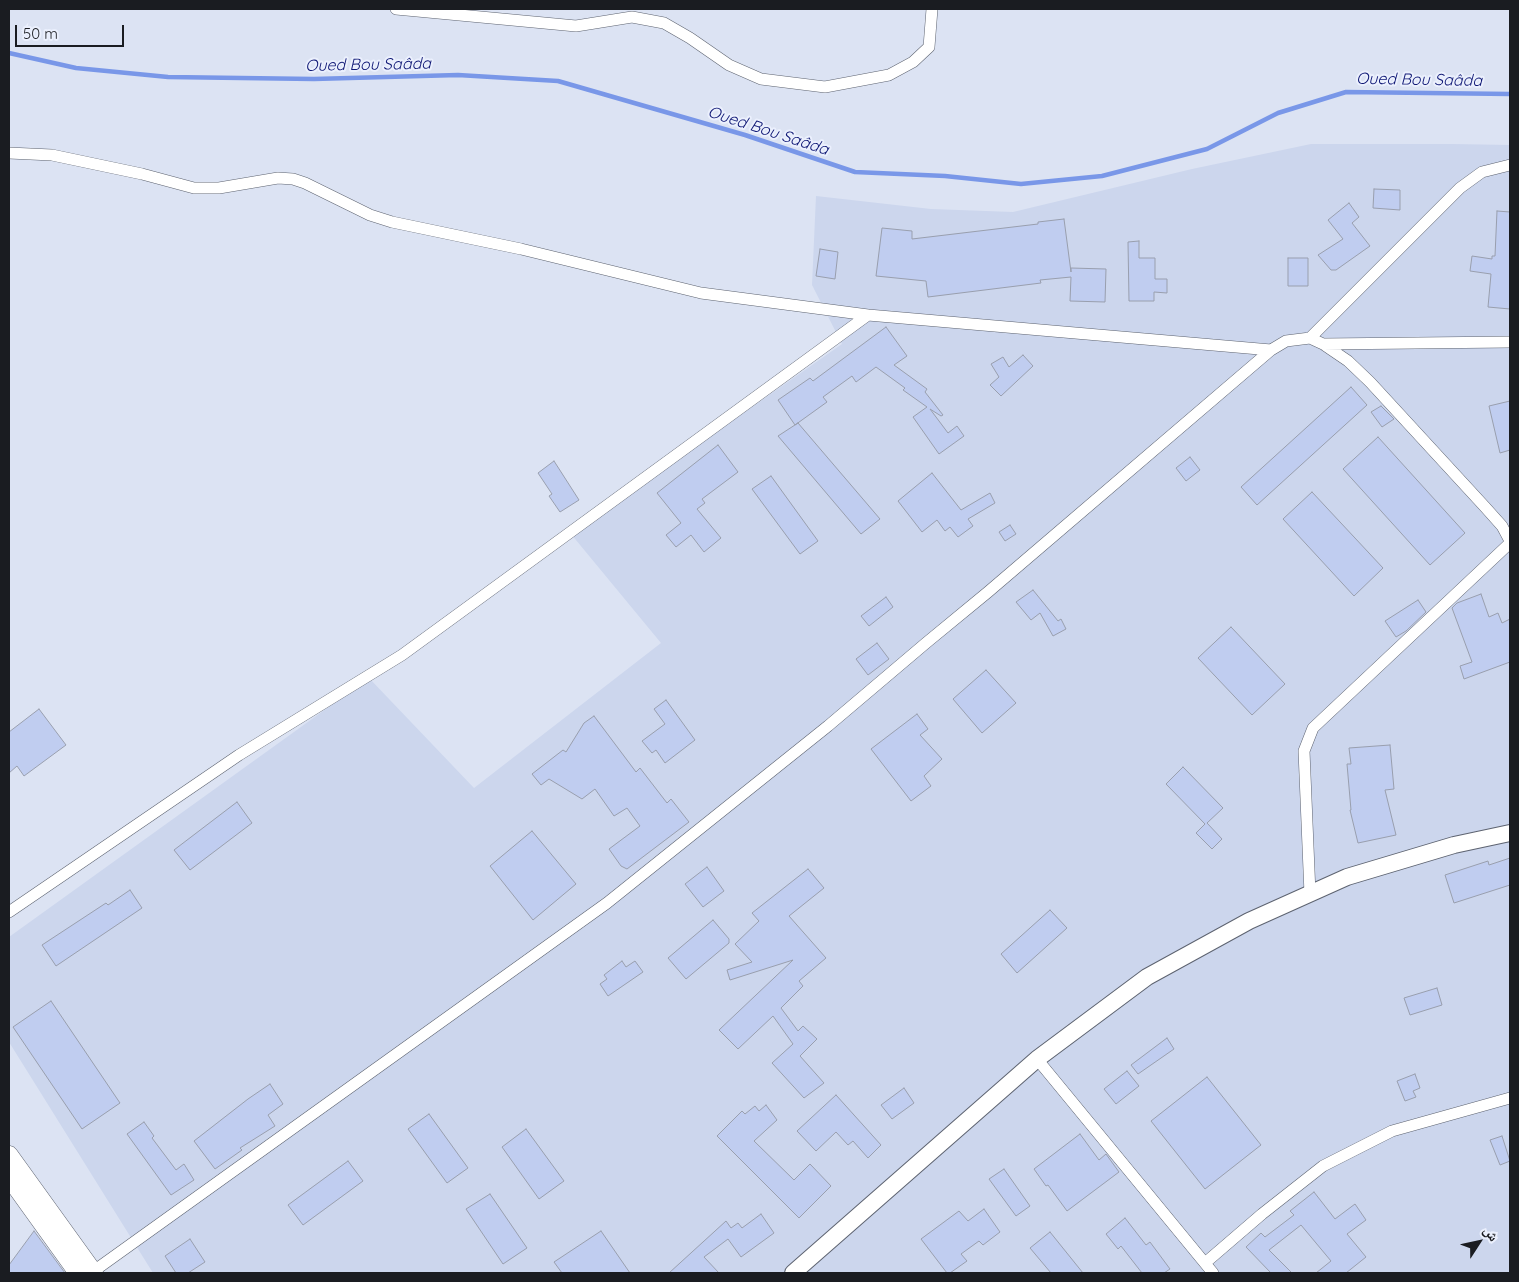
<!DOCTYPE html>
<meta charset="utf-8">
<style>
body{margin:0}
#map{position:relative;width:1519px;height:1282px;overflow:hidden;background:#dce3f3;font-family:Quicksand,"Noto Naskh Arabic",sans-serif}
canvas{display:block}
.frame{position:absolute;inset:0;border:10px solid #1a1c21;pointer-events:none}
.north{position:absolute;left:1454px;top:1217px;width:50px;height:50px;-webkit-text-stroke:4px #ebf0fd;paint-order:stroke;rotate:55deg;font-size:14px;font-weight:700;line-height:20px;text-align:center;color:#1a1c21}
.north::after{content:'';display:block;margin:auto;width:18px;height:22px;background:#1a1c21;clip-path:polygon(50% 0,100% 100%,50% 72%,0 100%)}
.scale{position:absolute;left:15px;top:25px;width:109px;height:22px;box-sizing:border-box;border:2px solid #1a1c21;border-top:0;padding-left:6px;font-size:15px;line-height:18px;white-space:nowrap;color:#1a1c21;-webkit-text-stroke:4px #ebf0fd;paint-order:stroke}
</style>
<div id="map">
<canvas width="1519" height="1282"></canvas>
<div class="frame"></div>
<div class="north">ش</div>
<div class="scale">50 m</div>
</div>
<script>
const c = document.querySelector('canvas').getContext('2d');
c.lineJoin = 'round';
function paint(path, color) {
  c.fillStyle = color;
  c.fill(path, 'evenodd');
}
function shape(rows) {
  const path = new Path2D();
  for (const r of rows) {
    path.moveTo(r[0], r[1]);
    for (let i = 2; i < r.length; i += 2) path.lineTo(r[i], r[i + 1]);
  }
  return path;
}
function strokePath(path, color, width, dash) {
  c.strokeStyle = color;
  c.lineWidth = width;
  c.lineCap = dash ? 'butt' : 'round';
  c.setLineDash(dash || []);
  c.stroke(path);
}
function label(font, color, halo, rows, align = 'center') {
  c.font = font + ' Quicksand,sans-serif';
  c.lineWidth = 4;
  c.setLineDash([]);
  c.textBaseline = 'middle';
  c.strokeStyle = halo;
  c.fillStyle = color;
  for (const [text, x, y, turn = 0] of rows) {
    c.save();
    c.translate(x, y);
    c.rotate((+turn || 0) * Math.PI / 180);
    c.textAlign = isNaN(turn) ? turn : align;
    if (halo) c.strokeText(text, 0, 0);
    c.fillText(text, 0, 0);
    c.restore();
  }
}
const built = shape([
 [1311,144,1453,144,1510,145,1510,1273,153,1273,9,1042,9,937,369,678,474,788,661,643,571,534,842,344,812,285,816,196,931,209,1013,212,1192,169]
]);
const stream = shape([
 [9,53,76,68,168,77,314,79,458,75,558,81,745,135,855,172,945,176,1021,184,1102,176,1207,149,1278,113,1346,92,1510,94]
]);
const building = shape([
 [1374,189,1400,190,1400,210,1373,208,1374,189],
 [1349,203,1359,217,1352,223,1370,246,1336,270,1331,270,1318,255,1343,239,1328,220,1349,203],
 [1497,211,1510,212,1510,309,1488,307,1491,274,1470,271,1472,256,1492,259,1492,256,1495,256,1497,211],
 [1064,219,1071,272,1071,268,1106,269,1105,302,1070,301,1071,277,1040,280,1041,283,928,297,926,281,876,276,882,228,912,231,912,239,1038,224,1038,222,1064,219],
 [1139,241,1139,258,1155,258,1155,279,1167,279,1167,293,1154,292,1154,301,1129,301,1128,242,1139,241],
 [820,249,838,252,835,279,816,276,820,249],
 [1288,258,1308,258,1308,286,1288,286,1288,258],
 [886,327,907,356,894,365,927,389,925,392,943,415,941,416,930,409,948,433,957,426,964,436,939,454,913,417,927,407,903,390,905,388,876,367,856,382,852,376,823,397,827,402,795,425,778,400,810,378,813,381,886,327],
 [1023,355,1033,366,1001,396,990,385,999,377,991,364,1003,357,1009,367,1023,355],
 [1351,387,1367,405,1257,505,1241,487,1351,387],
 [1510,401,1510,450,1500,453,1489,406,1510,401],
 [1381,406,1394,419,1382,427,1371,412,1381,406],
 [798,423,880,519,861,534,778,436,798,423],
 [1378,437,1465,533,1430,565,1343,469,1378,437],
 [718,445,738,472,702,499,705,503,697,509,721,538,704,552,691,535,676,547,666,535,681,523,657,493,718,445],
 [1190,457,1200,470,1186,481,1176,468,1190,457],
 [554,461,579,500,560,512,549,496,552,494,538,473,554,461],
 [932,473,961,510,990,493,995,503,968,519,973,526,958,537,950,527,945,531,937,520,922,532,898,501,932,473],
 [771,476,818,541,800,554,752,489,771,476],
 [1312,492,1383,568,1354,596,1283,519,1312,492],
 [1010,525,1016,534,1005,541,999,532,1010,525],
 [1033,590,1058,621,1061,619,1066,629,1053,636,1040,613,1031,620,1016,602,1033,590],
 [1481,594,1489,617,1498,613,1502,623,1510,619,1510,662,1464,679,1460,666,1472,662,1452,608,1457,603,1481,594],
 [886,597,893,607,869,626,861,616,886,597],
 [1418,600,1426,612,1406,631,1396,637,1385,621,1418,600],
 [1231,627,1285,684,1252,715,1198,658,1231,627],
 [877,643,889,659,868,675,856,659,877,643],
 [986,670,1016,703,982,733,953,699,986,670],
 [666,700,695,740,665,763,656,750,652,753,642,741,665,724,654,709,666,700],
 [39,709,66,745,24,776,17,766,9,773,9,732,39,709],
 [917,714,928,729,920,735,942,759,924,776,931,786,911,801,871,749,917,714],
 [594,716,636,772,640,768,667,803,671,799,689,822,627,869,621,866,609,849,640,826,627,808,614,816,595,789,582,799,549,779,541,785,532,774,563,750,566,752,584,723,594,716],
 [1390,745,1394,789,1385,790,1396,835,1358,843,1350,810,1351,810,1347,764,1351,764,1349,748,1390,745],
 [1183,767,1223,808,1207,823,1222,839,1212,849,1196,833,1205,824,1166,784,1183,767],
 [237,802,252,823,190,870,174,850,237,802],
 [532,831,576,884,533,920,490,866,532,831],
 [1510,858,1510,885,1454,903,1445,875,1488,861,1489,865,1510,858],
 [707,867,724,891,703,907,685,884,707,867],
 [808,869,824,888,789,916,826,958,799,981,803,986,781,1008,798,1031,803,1026,817,1039,800,1056,824,1083,804,1098,772,1063,793,1044,773,1016,738,1049,719,1030,793,960,730,980,727,970,752,962,735,944,759,921,752,913,808,869],
 [130,890,142,908,56,966,42,945,106,903,108,905,130,890],
 [1050,910,1067,928,1017,973,1001,954,1050,910],
 [713,920,729,939,729,943,686,979,668,958,713,920],
 [622,961,626,967,635,961,643,972,608,996,600,984,607,979,604,975,622,961],
 [1437,988,1442,1005,1410,1015,1404,998,1437,988],
 [51,1001,120,1103,82,1129,13,1027,51,1001],
 [1167,1038,1174,1049,1138,1074,1131,1065,1167,1038],
 [1127,1071,1139,1086,1116,1104,1104,1089,1127,1071],
 [1415,1074,1420,1088,1413,1091,1416,1097,1405,1101,1397,1081,1415,1074],
 [1207,1077,1261,1145,1205,1189,1151,1121,1207,1077],
 [270,1084,283,1104,268,1115,275,1126,240,1148,242,1150,215,1169,194,1141,248,1099,270,1084],
 [904,1088,914,1103,892,1119,881,1105,904,1088],
 [836,1095,881,1145,868,1158,853,1141,848,1145,836,1132,816,1151,797,1131,836,1095],
 [766,1105,777,1120,754,1141,794,1180,810,1164,831,1186,799,1218,717,1136,742,1111,745,1114,755,1106,759,1111,766,1105],
 [429,1114,468,1168,447,1183,408,1129,429,1114],
 [144,1122,154,1136,152,1138,176,1170,184,1164,194,1180,171,1195,127,1134,144,1122],
 [526,1129,564,1181,539,1199,502,1147,526,1129],
 [1080,1134,1099,1160,1106,1154,1119,1172,1067,1211,1048,1185,1046,1186,1034,1169,1080,1134],
 [1502,1136,1510,1161,1500,1165,1490,1140,1502,1136],
 [348,1161,363,1181,303,1225,288,1205,348,1161],
 [1004,1169,1030,1206,1016,1216,989,1179,1004,1169],
 [1314,1192,1335,1219,1355,1204,1366,1220,1347,1234,1366,1257,1346,1273,1316,1273,1331,1261,1301,1225,1269,1250,1292,1273,1271,1273,1246,1247,1261,1233,1265,1237,1294,1215,1290,1211,1314,1192],
 [490,1194,527,1248,503,1264,466,1209,490,1194],
 [984,1209,1000,1232,983,1245,979,1241,961,1254,967,1261,950,1273,947,1273,921,1239,959,1211,968,1221,984,1209],
 [761,1214,774,1233,741,1257,728,1239,704,1257,719,1273,669,1273,726,1221,731,1228,738,1223,742,1228,761,1214],
 [1125,1218,1146,1245,1150,1242,1170,1269,1164,1273,1142,1273,1121,1246,1118,1249,1106,1234,1125,1218],
 [34,1231,65,1273,9,1273,9,1265,34,1231],
 [601,1231,630,1273,562,1273,554,1262,601,1231],
 [1050,1232,1083,1273,1051,1273,1030,1248,1050,1232],
 [190,1239,205,1262,188,1273,176,1273,165,1256,190,1239]
]);
const street = shape([
 [396,9,576,26,632,17,664,23,690,38,729,65,761,79,825,87,889,75,913,62,929,47,932,9],
 [9,153,52,155,142,174,194,188,219,188,278,178,293,179,305,183,370,215,392,222,521,249,701,293,868,315,1271,350],
 [1310,338,1460,188,1482,172,1510,165],
 [1323,344,1510,342],
 [1310,894,1304,751,1313,728,1510,543],
 [9,912,239,755,402,655,868,315],
 [1037,1059,1213,1273],
 [1205,1263,1262,1214,1323,1166,1392,1131,1510,1098],
 [91,1273,607,903,828,726,926,643,988,592,1271,350,1286,341,1310,338,1323,344,1348,361,1370,382,1485,507,1502,526,1510,541]
]);
const secondary = shape([
 [793,1273,1037,1059,1147,977,1249,921,1347,877,1454,845,1510,833]
]);
const primary = shape([
 [9,1155,94,1273],
 [9,1177,78,1273]
]);
const waterNames = [
 ["Oued Bou Saâda",368,65,-1],
 ["Oued Bou Saâda",1419,80,1],
 ["Oued Bou Saâda",768,131,18]
];
paint(built, '#ccd6ed');
strokePath(stream, '#7997e8', 4.5);
paint(building, '#c0cdf0');
strokePath(building, '#999fae', 1);
strokePath(street, '#5d6370', 12);
strokePath(secondary, '#5d6370', 18);
strokePath(primary, '#5d6370', 19);
strokePath(street, '#fff', 11);
strokePath(secondary, '#fff', 16);
strokePath(primary, '#fff', 18);
label('italic 16px', '#0d1674', '#ebf0fd', waterNames);
</script>
